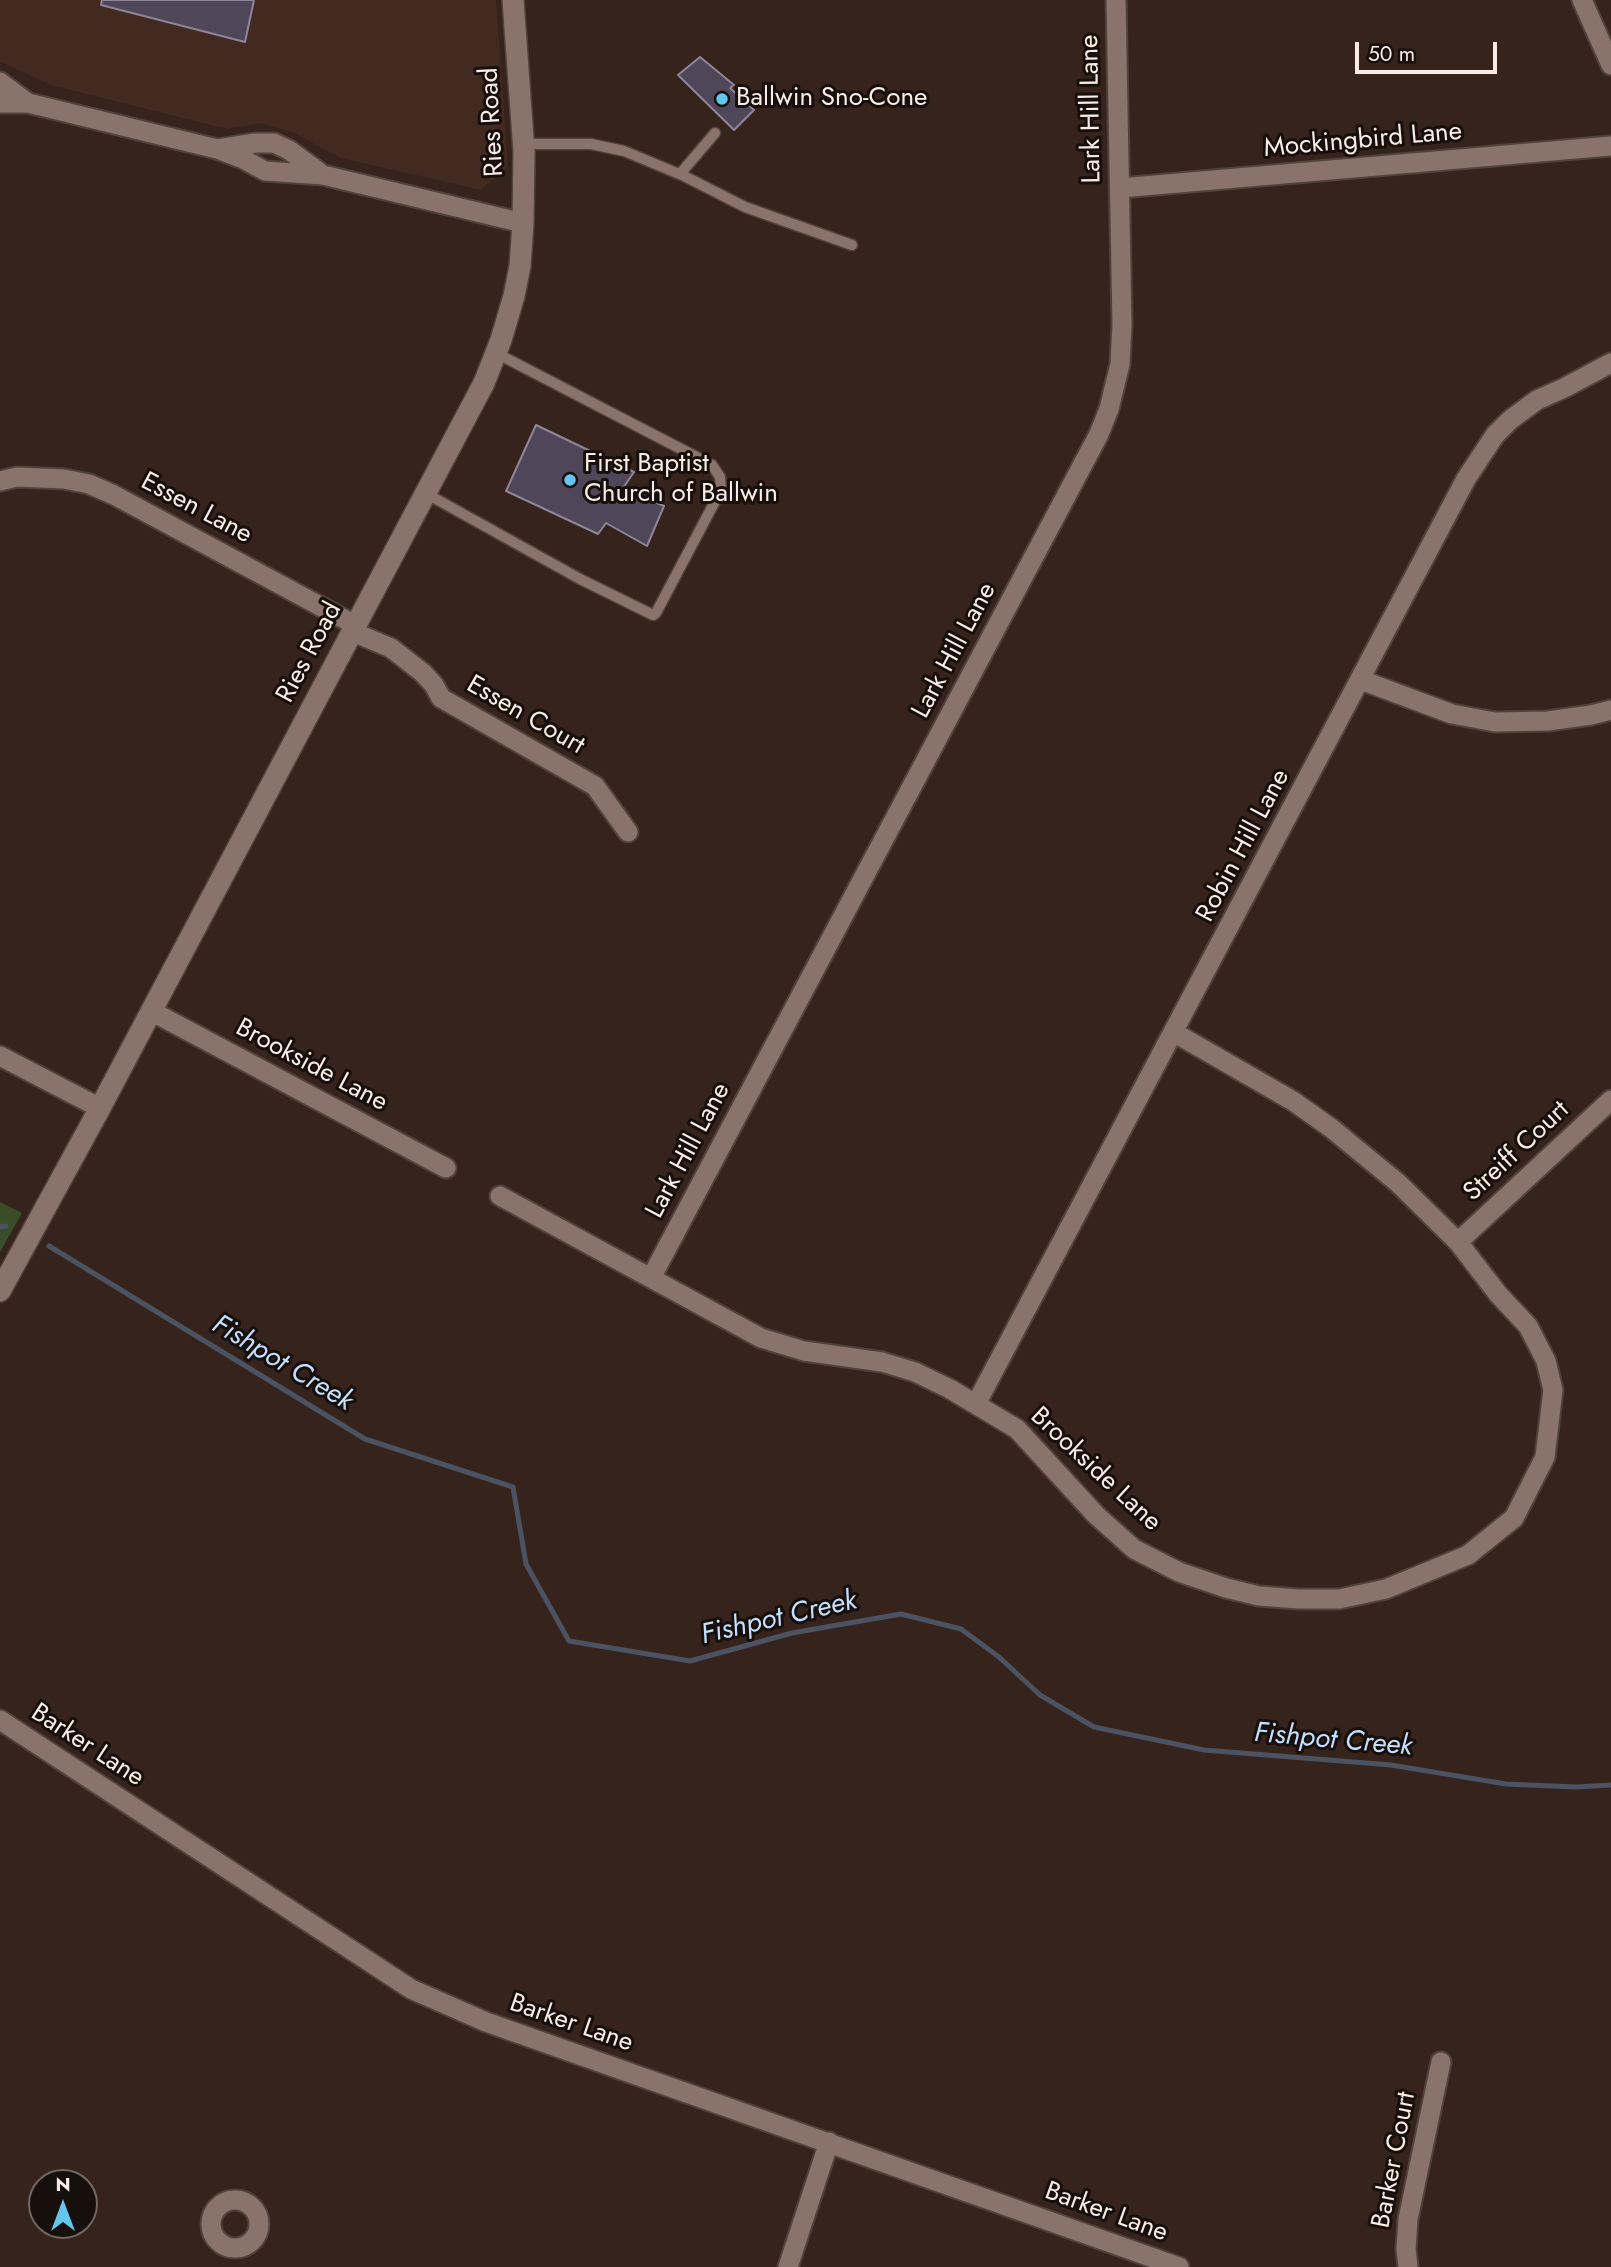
<!DOCTYPE html>
<style>
body{margin:0}
#map{position:relative;width:1611px;height:2267px;overflow:hidden;background:#36231c;font-family:Jost,sans-serif}
canvas{display:block}
.north{position:absolute;left:28px;top:2169px;width:70px;height:70px;box-sizing:border-box;background:#170f0b;border:2px solid #716763;border-radius:50%;rotate:0deg;font-size:19px;font-weight:700;line-height:28px;text-align:center;color:#f9ece7}
.north::after{content:'';display:block;margin:auto;width:24px;height:32px;background:#64c5ee;clip-path:polygon(50% 0,100% 100%,50% 72%,0 100%)}
.scale{position:absolute;left:1355px;top:42px;width:142px;height:32px;box-sizing:border-box;border:4px solid #f9ece7;border-top:0;padding-left:9px;font-size:21px;line-height:24px;white-space:nowrap;color:#f9ece7;-webkit-text-stroke:5px #170f0b;paint-order:stroke}
</style>
<div id="map">
<canvas width="1611" height="2267"></canvas>
<div class="north">N</div>
<div class="scale">50 m</div>
</div>
<script>
const c = document.querySelector('canvas').getContext('2d');
c.lineJoin = 'round';
function paint(path, color) {
  c.fillStyle = color;
  c.fill(path, 'evenodd');
}
function shape(rows) {
  const path = new Path2D();
  for (const r of rows) {
    if (r.length === 3) {
      path.moveTo(r[0] + r[2], r[1]);
      path.arc(r[0], r[1], r[2], 0, 2 * Math.PI);
      continue;
    }
    path.moveTo(r[0], r[1]);
    for (let i = 2; i < r.length; i += 2) path.lineTo(r[i], r[i + 1]);
  }
  return path;
}
function strokePath(path, color, width, dash) {
  c.strokeStyle = color;
  c.lineWidth = width;
  c.lineCap = dash ? 'butt' : 'round';
  c.setLineDash(dash || []);
  c.stroke(path);
}
function label(font, color, halo, rows, align = 'center') {
  c.font = font + ' Jost,sans-serif';
  c.lineWidth = 6;
  c.setLineDash([]);
  c.textBaseline = 'middle';
  c.strokeStyle = halo;
  c.fillStyle = color;
  for (const [text, x, y, turn = 0] of rows) {
    c.save();
    c.translate(x, y);
    c.rotate((+turn || 0) * Math.PI / 180);
    c.textAlign = isNaN(turn) ? turn : align;
    if (halo) c.strokeText(text, 0, 0);
    c.fillText(text, 0, 0);
    c.restore();
  }
}
const built = shape([
 [0,0,496,0,508,167,481,190,341,158,294,133,261,123,227,129,51,85,0,62]
]);
const green = shape([
 [0,1202,22,1213,0,1252]
]);
const stream = shape([
 [0,1227,6,1226],
 [49,1246,365,1439,513,1487,526,1564,569,1641,690,1661,792,1633,901,1614,961,1629,999,1657,1040,1695,1094,1727,1204,1750,1391,1765,1506,1784,1576,1787,1611,1785]
]);
const building = shape([
 [102,0,254,0,245,42,101,5,102,0],
 [700,57,734,85,730,88,754,110,734,130,678,75,700,57],
 [536,425,634,472,623,488,664,506,647,546,606,523,598,534,506,491,536,425]
]);
const lane = shape([
 [523,144,591,144,624,151,684,176,745,207,852,245],
 [680,174,715,133],
 [427,494,580,579,653,615,656,613,721,490,720,477,712,465,496,353]
]);
const street = shape([
 [1582,0,1611,65],
 [0,82,28,103],
 [0,103,28,103,217,149,243,159,265,171,323,175,523,223],
 [218,149,255,143,274,143,289,150,319,172],
 [1120,188,1611,146],
 [0,481,17,477,64,479,89,484,114,495,357,626],
 [353,632,391,648,423,673,434,685,441,698,595,786,628,832],
 [1361,680,1452,714,1495,722,1548,721,1591,715,1611,710],
 [151,1011,446,1168],
 [0,1056,100,1108],
 [500,1196,761,1338,804,1351,882,1362,915,1372,950,1389,1017,1429,1096,1515,1134,1549,1179,1572,1226,1588,1259,1596,1298,1599,1339,1599,1386,1589,1468,1555,1514,1518,1545,1457,1553,1390,1546,1361,1528,1326,1498,1294,1458,1242,1398,1183,1331,1128,1293,1101,1175,1033],
 [1458,1242,1611,1100],
 [651,1278,1099,434,1109,409,1120,364,1122,325,1116,0],
 [976,1404,1466,479,1495,435,1510,420,1537,400,1564,388,1611,363],
 [0,1720,411,1989,486,2022,1179,2267],
 [235,2224,24],
 [788,2267,829,2142],
 [1408,2267,1406,2249,1408,2219,1441,2062]
]);
const secondary = shape([
 [0,1291,100,1108,484,383,501,340,514,296,520,266,523,223,524,152,513,0]
]);
const markers = [
 [722,99,7,"#64c5ee"],
 [570,480,7,"#64c5ee"]
];
const poiNames = [
 ["Ballwin Sno-Cone",736,99],
 ["First Baptist",584,465],
 ["Church of Ballwin",584,495]
];
const streetNames = [
 ["Lark Hill Lane",1092,109,-91],
 ["Ries Road",493,122,-93],
 ["Mockingbird Lane",1363,141,-5],
 ["Essen Lane",196,509,28],
 ["Lark Hill Lane",955,651,-62],
 ["Ries Road",310,653,-62],
 ["Essen Court",525,716,30],
 ["Robin Hill Lane",1244,846,-62],
 ["Brookside Lane",311,1066,28],
 ["Lark Hill Lane",689,1151,-62],
 ["Streiff Court",1517,1152,-43],
 ["Brookside Lane",1095,1470,43],
 ["Barker Lane",87,1746,33],
 ["Barker Lane",571,2024,19],
 ["Barker Court",1395,2160,-79],
 ["Barker Lane",1106,2213,20]
];
const waterNames = [
 ["Fishpot Creek",282,1364,31],
 ["Fishpot Creek",779,1619,-13],
 ["Fishpot Creek",1333,1741,5]
];
paint(built, '#432a20');
paint(green, '#384d28');
strokePath(stream, '#4b5363', 5);
paint(building, '#4f4759');
strokePath(building, '#8e8599', 2);
strokePath(lane, '#51423c', 13);
strokePath(street, '#51423c', 23);
strokePath(secondary, '#51423c', 24);
strokePath(lane, '#8a736a', 10);
strokePath(street, '#8a736a', 19);
strokePath(secondary, '#8a736a', 21);
for (const [x, y, r, color] of markers) {
  const dot = new Path2D();
  dot.arc(x, y, r, 0, 2 * Math.PI);
  c.fillStyle = color;
  c.fill(dot);
  strokePath(dot, '#170f0b', 2.5);
}
label('26px', '#f9ece7', '#170f0b', poiNames, 'left');
label('26px', '#f9ece7', '#170f0b', streetNames);
label('italic 28px', '#c4dffe', '#170f0b', waterNames);
</script>
